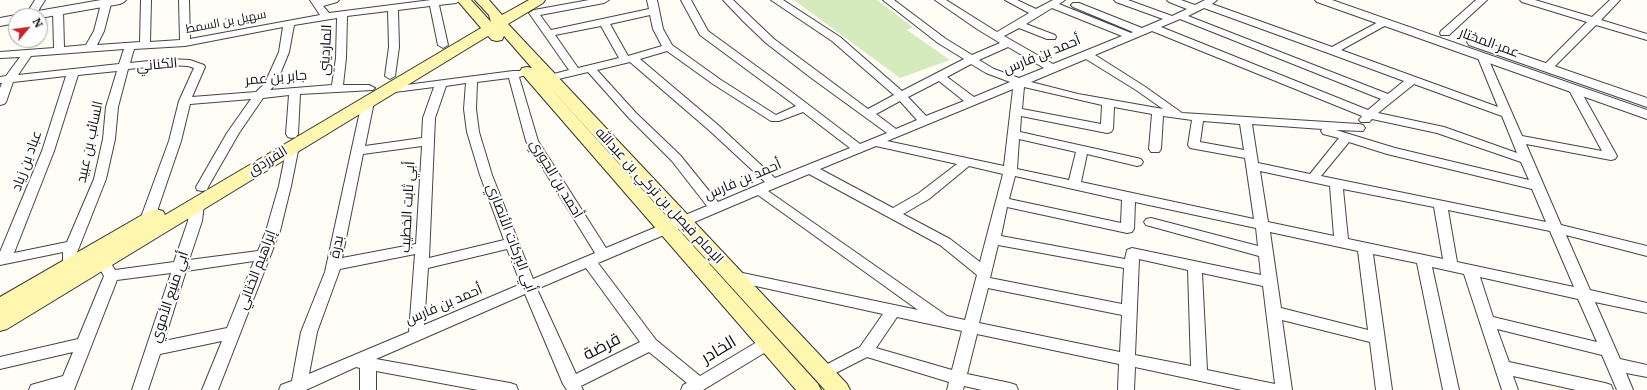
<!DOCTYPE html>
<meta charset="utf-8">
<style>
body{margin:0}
#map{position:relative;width:1647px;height:390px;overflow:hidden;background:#fffdf5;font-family:Merriweather,serif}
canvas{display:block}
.north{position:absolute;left:8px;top:8px;width:40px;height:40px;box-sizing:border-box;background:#fff;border:1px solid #a0a0a0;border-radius:50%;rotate:61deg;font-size:11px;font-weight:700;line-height:16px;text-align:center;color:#111}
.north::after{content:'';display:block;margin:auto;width:14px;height:18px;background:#c4262e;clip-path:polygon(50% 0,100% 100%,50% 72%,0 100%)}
</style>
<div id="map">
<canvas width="1647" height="390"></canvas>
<div class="north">N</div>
</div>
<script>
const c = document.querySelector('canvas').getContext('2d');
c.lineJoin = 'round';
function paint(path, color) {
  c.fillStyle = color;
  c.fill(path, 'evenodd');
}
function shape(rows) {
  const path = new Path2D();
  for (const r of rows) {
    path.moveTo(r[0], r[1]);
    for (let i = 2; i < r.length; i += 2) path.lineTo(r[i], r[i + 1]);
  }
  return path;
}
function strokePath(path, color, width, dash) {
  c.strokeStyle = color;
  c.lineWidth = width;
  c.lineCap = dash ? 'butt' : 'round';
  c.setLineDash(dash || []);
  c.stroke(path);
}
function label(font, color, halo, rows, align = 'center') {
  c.font = font + ' Merriweather,Cairo,serif';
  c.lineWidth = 4;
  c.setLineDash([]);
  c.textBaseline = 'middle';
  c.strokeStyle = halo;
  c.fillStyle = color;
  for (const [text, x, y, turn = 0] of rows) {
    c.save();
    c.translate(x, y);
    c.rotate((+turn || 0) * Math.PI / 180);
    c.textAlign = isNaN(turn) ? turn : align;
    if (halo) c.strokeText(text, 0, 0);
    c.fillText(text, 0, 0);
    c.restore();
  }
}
const green = shape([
 [794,0,877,0,913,27,907,30,950,60,900,78]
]);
const minor = shape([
 [35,0,45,0,35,16,25,16,35,0],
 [102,0,112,0,104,31,97,45,140,42,141,0,151,0,150,42,180,40,179,0,189,0,190,39,320,15,310,0,339,0,337,2,323,6,329,13,431,0,461,0,456,3,439,5,448,45,443,48,438,45,430,6,398,10,399,47,395,76,390,79,385,76,389,47,388,11,347,16,346,58,343,85,369,85,375,88,373,90,300,94,298,134,296,137,292,138,288,137,286,134,289,95,263,98,239,133,208,187,207,190,202,191,197,190,196,187,227,133,251,99,190,104,181,141,154,220,152,223,147,224,142,223,140,220,169,141,179,101,194,68,188,66,168,65,128,69,118,107,115,139,106,179,76,255,77,266,75,269,70,271,65,269,63,266,63,252,0,265,0,252,42,151,66,76,13,82,6,102,4,104,0,105,0,88,2,83,0,83,0,77,6,76,20,57,0,58,0,52,54,48,53,11,58,8,63,11,64,47,86,45,94,31,102,0],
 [337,18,336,58,332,85,270,90,276,84,289,52,294,25,337,18],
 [283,27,279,52,265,83,256,92,192,97,205,67,204,65,190,60,168,59,130,63,134,49,185,46,283,27],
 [124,49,119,64,18,75,31,56,124,49],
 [117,71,106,107,103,139,94,179,67,242,14,253,54,151,78,75,117,71],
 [589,0,609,0,604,3,540,15,551,30,649,9,647,0,657,0,663,29,672,45,721,80,776,115,796,106,700,35,681,0,691,0,708,31,789,90,860,144,887,133,810,77,766,43,743,21,723,0,733,0,774,39,868,109,894,95,832,41,771,0,783,0,840,37,902,91,964,59,938,43,883,0,894,0,946,39,972,55,1000,43,977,29,935,0,946,0,997,32,1029,13,1005,0,1017,0,1036,9,1053,0,1065,0,1059,4,1131,33,1133,32,1073,7,1071,5,1073,3,1079,3,1142,28,1163,19,1116,2,1114,0,1128,0,1172,16,1187,9,1169,2,1167,0,1181,0,1195,5,1205,0,1217,0,1212,4,1332,47,1384,19,1388,20,1389,22,1388,24,1341,50,1498,107,1478,58,1479,56,1487,56,1522,136,1602,151,1569,90,1575,87,1579,88,1617,156,1615,159,1611,160,1526,144,1561,225,1647,246,1647,256,1566,235,1590,290,1647,303,1647,313,1595,302,1620,359,1647,365,1647,377,1626,373,1633,390,1617,390,1602,355,1497,329,1509,362,1605,383,1611,385,1613,390,1576,390,1513,376,1518,390,1502,390,1464,274,1432,267,1459,390,1443,390,1417,263,1373,254,1392,390,1376,390,1370,342,1282,320,1292,390,1242,390,1135,367,1134,390,1118,390,1119,364,977,334,967,374,1010,383,1016,385,1018,390,982,390,964,386,963,390,947,390,949,382,867,357,824,379,818,377,816,373,818,369,860,347,883,314,733,281,728,280,726,276,728,272,733,271,918,310,758,195,598,263,656,340,700,376,762,339,768,337,774,339,776,343,774,347,703,390,681,390,683,385,687,383,649,352,581,386,583,390,567,390,563,384,525,294,376,359,510,383,516,385,518,390,478,390,376,371,376,390,360,390,360,368,356,367,306,390,279,390,281,385,292,381,301,332,325,272,362,102,364,100,368,99,372,100,374,102,365,146,422,138,423,118,434,87,387,93,383,92,381,90,383,88,513,71,526,71,527,73,526,75,519,77,538,141,606,248,707,206,672,161,628,117,588,72,550,81,545,78,546,76,569,70,529,13,534,10,589,0],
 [1052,8,1122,36,1053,64,1004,36,1019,28,1047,39,1055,39,1056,37,1055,35,1026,24,1052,8],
 [1204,8,1328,53,1404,81,1388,94,1188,16,1204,8],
 [650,15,653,29,662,46,628,56,610,24,650,15],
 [1180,19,1381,99,1368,110,1161,27,1180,19],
 [601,26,619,58,578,68,555,35,601,26],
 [1152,31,1362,116,1359,120,1361,122,1369,122,1372,119,1437,133,1521,162,1529,180,1395,148,1336,130,1363,131,1365,128,1363,125,1359,124,1182,113,1144,86,1095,55,1152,31],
 [1008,47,1044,68,1019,78,994,69,979,60,1008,47],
 [667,51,713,84,771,121,779,121,803,112,850,148,775,178,718,125,640,59,667,51],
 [1086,59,1136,90,1163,109,1078,94,1031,82,1086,59],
 [630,62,710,131,765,182,718,202,680,155,636,113,597,70,630,62],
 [971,64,986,73,1010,82,974,97,947,77,971,64],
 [509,78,526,141,595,253,533,279,492,175,479,132,476,109,477,82,509,78],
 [939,81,964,101,926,116,908,97,939,81],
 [466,83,464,109,467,132,480,175,504,240,429,258,435,118,446,86,466,83],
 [1414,84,1502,116,1517,153,1444,127,1378,113,1414,84],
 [1024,87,1102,105,1101,124,1022,109,1024,87],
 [1013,89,1004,166,887,141,1013,89],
 [900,101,917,120,896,129,876,114,900,101],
 [1114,107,1152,114,1149,149,1151,152,1159,152,1161,149,1163,116,1192,120,1188,145,1190,148,1245,158,1254,219,1081,182,1087,154,1137,166,1141,165,1143,162,1141,159,1137,158,1020,132,1021,116,1107,133,1111,132,1113,129,1114,107],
 [1203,121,1240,124,1244,150,1200,142,1203,121],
 [1252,124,1322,129,1321,131,1323,134,1339,138,1310,174,1258,163,1252,124],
 [1019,139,1076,152,1069,180,1017,169,1019,139],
 [1349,142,1387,154,1532,189,1546,222,1321,176,1349,142],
 [422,146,416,244,342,258,363,154,422,146],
 [876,146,957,164,919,193,893,208,820,169,876,146],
 [969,166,1003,174,980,262,950,239,903,214,929,199,969,166],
 [1260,171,1330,186,1334,236,1268,222,1260,171],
 [809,174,940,245,977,275,965,320,947,316,768,191,809,174],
 [1015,176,1122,200,1121,223,1009,199,1015,176],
 [1343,189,1434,207,1443,259,1348,239,1343,189],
 [1135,202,1256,228,1258,246,1151,218,1146,219,1144,222,1146,225,1259,256,1261,275,1132,248,1127,250,1125,259,1001,236,1007,207,1127,233,1132,232,1134,229,1135,202],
 [1448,210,1550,231,1574,287,1457,262,1448,210],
 [1270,232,1358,251,1368,330,1281,308,1270,232],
 [998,245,1124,268,1122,304,990,278,998,245],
 [507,249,521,284,424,325,428,268,507,249],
 [415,254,409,332,309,374,317,332,340,269,415,254],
 [1139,259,1188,270,1191,366,1135,355,1139,259],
 [586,268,640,342,576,374,537,289,586,268],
 [1202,273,1263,286,1275,384,1207,370,1202,273],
 [1480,277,1578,299,1597,342,1493,317,1480,277],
 [988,288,1122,315,1120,352,979,323,988,288],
 [897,317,962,331,952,370,876,348,897,317],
 [1476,0,1487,0,1449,35,1441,35,1440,33,1441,31,1476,0],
 [1520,0,1535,0,1592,17,1610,0,1620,0,1601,20,1647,34,1647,40,1596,25,1551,70,1543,70,1542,68,1543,66,1587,22,1522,2,1520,0],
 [293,142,297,143,299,146,291,186,280,231,218,390,202,390,222,341,160,354,148,390,132,390,171,273,117,280,74,390,29,390,31,385,63,376,73,352,0,369,0,357,78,339,104,276,100,269,102,265,107,264,112,265,115,270,174,262,188,221,190,204,192,201,197,200,202,201,204,204,202,221,189,260,258,251,266,231,279,186,287,146,289,143,293,142],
 [254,261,227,328,164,341,186,271,254,261]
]);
const tertiary = shape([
 [101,0,126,0,124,2,120,4,40,18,40,16,26,16,28,13,32,12,101,0],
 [1315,0,1332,0,1647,110,1647,119,1317,2,1315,0],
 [16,15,19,16,16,16,16,23,0,26,0,18,16,15],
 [1473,38,1647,98,1647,107,1469,45,1467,42,1469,39,1473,38]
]);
const secondary = shape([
 [457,0,471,0,491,22,489,15,475,0,489,0,502,15,529,0,545,0,543,3,508,24,847,384,850,390,825,390,545,82,818,384,821,390,796,390,522,74,520,71,522,68,527,67,532,68,504,36,502,40,497,41,492,40,488,36,7,329,0,331,0,297,149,211,156,209,163,211,165,215,481,28,457,0]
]);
const farStreetnames = [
 ["سهيل بن السمط",226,22,-11]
];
const streetNames = [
 ["عمر المختار",1489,43,20],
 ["المارديني",326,50,-87],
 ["أحمد بن فارس",1042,55,-22],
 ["الكناني",157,65,-5],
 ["جابر بن عمر",276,78,-5],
 ["السائب بن عبيد",90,142,-78],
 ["عباد بن زياد",27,161,-70],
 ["الفرزدق",268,161,-31],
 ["أحمد بن الجوري",556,179,59],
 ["أحمد بن فارس",743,180,-23],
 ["الإمام فيصل بن تركي بن عبدالله",659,196,47],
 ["أبي ثابت الخطيب",408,207,-87],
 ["أبي البركات الأنصاري",511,238,69],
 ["بدرة",337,247,-78],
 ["إبراهيم الختاني",257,270,-69],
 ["أبي منيع الأموي",170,297,-72],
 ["أحمد بن فارس",444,305,-23]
];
const nearStreetnames = [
 ["قرضة",602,347,-27],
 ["الخادر",719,350,-31]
];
paint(green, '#d5ebbd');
strokePath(minor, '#444', 2);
strokePath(tertiary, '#444', 2);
strokePath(secondary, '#333', 2);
paint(minor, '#fff');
paint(tertiary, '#fff');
paint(secondary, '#fff6b0');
label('12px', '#111', '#fff', farStreetnames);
label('14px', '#111', '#fff', streetNames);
label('17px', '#111', '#fff', nearStreetnames);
</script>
